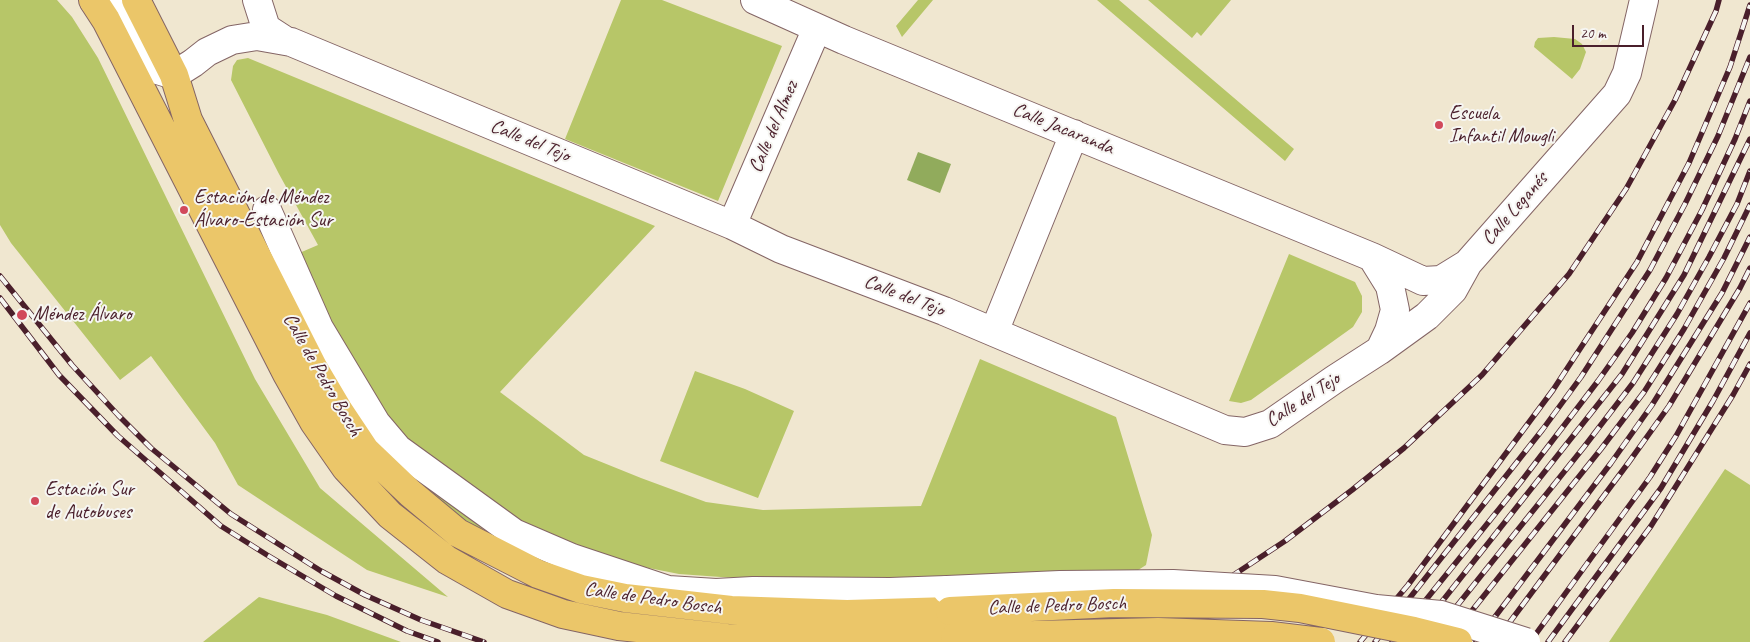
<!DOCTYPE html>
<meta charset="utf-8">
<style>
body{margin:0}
#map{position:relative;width:1750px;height:642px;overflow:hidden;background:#f0e7d0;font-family:Caveat,sans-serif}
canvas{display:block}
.scale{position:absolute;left:1572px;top:25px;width:72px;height:22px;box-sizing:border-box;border:2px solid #4a1f2b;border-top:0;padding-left:6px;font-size:15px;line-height:18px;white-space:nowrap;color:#4a1f2b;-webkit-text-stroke:4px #f6f6f2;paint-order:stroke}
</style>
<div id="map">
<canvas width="1750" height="642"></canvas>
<div class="scale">20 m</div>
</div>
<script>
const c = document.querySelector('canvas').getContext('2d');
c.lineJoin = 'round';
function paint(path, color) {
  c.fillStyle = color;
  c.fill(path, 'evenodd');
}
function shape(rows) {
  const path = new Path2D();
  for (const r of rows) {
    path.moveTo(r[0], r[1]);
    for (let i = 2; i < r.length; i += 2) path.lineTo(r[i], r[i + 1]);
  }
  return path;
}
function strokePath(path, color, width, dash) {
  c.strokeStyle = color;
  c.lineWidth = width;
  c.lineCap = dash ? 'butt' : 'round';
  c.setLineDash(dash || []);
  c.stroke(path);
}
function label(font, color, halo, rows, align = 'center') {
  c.font = font + ' Caveat,sans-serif';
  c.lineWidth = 4;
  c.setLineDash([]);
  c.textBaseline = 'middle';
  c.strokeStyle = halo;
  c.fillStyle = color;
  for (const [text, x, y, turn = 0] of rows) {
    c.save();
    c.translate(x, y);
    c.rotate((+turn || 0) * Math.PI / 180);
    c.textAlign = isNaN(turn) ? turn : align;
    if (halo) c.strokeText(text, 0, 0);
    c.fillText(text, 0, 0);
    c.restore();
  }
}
const green = shape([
 [0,0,57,0,72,17,98,58,255,379,320,488,448,597,367,570,238,485,215,443,151,356,120,380,11,243,0,225],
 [621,0,662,0,782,46,718,201,565,139],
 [918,0,933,0,902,37,896,26],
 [1097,0,1119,0,1294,149,1285,161],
 [1148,0,1231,0,1201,36,1197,32,1192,38],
 [1554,37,1575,39,1582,44,1586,52,1580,69,1572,79,1534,47,1535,42,1538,38],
 [248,58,655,226,500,392,584,455,641,478,706,502,763,510,921,506,980,359,1116,417,1152,535,1146,565,1132,574,818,584,679,574,593,557,545,540,438,471,386,415,361,379,297,254,318,245,279,174,231,80,233,66,237,60],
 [1289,254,1355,282,1362,296,1362,312,1353,327,1251,400,1241,403,1229,401],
 [695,371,745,389,794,411,758,498,660,461],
 [396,465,472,515,490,538,462,524],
 [1725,469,1750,485,1750,642,1609,642],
 [259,597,327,615,401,642,203,642]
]);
const forest = shape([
 [918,152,951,164,940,193,907,180]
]);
const minor = shape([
 [257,0,266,28,286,41],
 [755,0,844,40,1372,257,1390,286,1395,310,1389,331,1380,350],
 [94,1,121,15,148,67,174,75,193,63,207,52,232,40,257,36,291,42,732,225,781,249,944,311,1225,430,1245,432,1270,424,1335,379,1380,350,1427,316,1453,290,1468,263,1617,94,1627,73,1644,0],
 [267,210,319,328,376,423,398,449,514,533,572,558,668,590,716,593,753,591,890,592,947,590],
 [732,225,817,28],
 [1372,257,1423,281,1441,280,1467,264],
 [994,332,1074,134]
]);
const major = shape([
 [93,0,106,20,287,374,314,422,346,468,390,515,447,560,507,594,563,614,619,626,727,638,849,640,955,637],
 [136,0,174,75,188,120,313,367,339,411,365,450,410,493,458,533,538,574,581,589,625,598,731,610,847,614,950,611]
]);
const rail = shape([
 [0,276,72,365,118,415,151,448,231,514,321,571,365,595,421,620,484,642],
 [0,298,59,375,118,436,221,526,267,555,336,596,407,631,438,642],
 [1067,642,1106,631,1232,576,1285,541,1352,490,1404,448,1482,375,1569,274,1626,189,1675,100,1716,11,1719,0],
 [1360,642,1408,585,1553,390,1637,262,1689,163,1730,67,1750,5],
 [1375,642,1543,429,1581,377,1650,270,1685,204,1718,136,1750,57],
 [1392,642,1520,483,1598,381,1632,333,1666,278,1702,210,1735,139,1750,101],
 [1410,642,1622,374,1684,275,1750,139],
 [1428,642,1584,447,1633,383,1677,314,1709,257,1737,204,1750,171],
 [1447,642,1601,449,1644,392,1684,329,1724,258,1750,205],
 [1476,642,1611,463,1652,405,1722,293,1750,237],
 [1495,642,1629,462,1669,406,1740,288,1750,268],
 [1530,642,1650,477,1676,436,1750,303],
 [1548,642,1661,488,1713,401,1750,333],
 [1565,642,1651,526,1733,395,1750,364]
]);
const minorBridge = shape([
 [947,590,1060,585,1173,584,1275,590,1376,609,1441,615,1526,642]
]);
const majorBridge = shape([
 [950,611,1114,603,1263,604,1300,608,1414,631,1458,642],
 [955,637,1158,632,1271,636,1321,642]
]);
const markers = [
 [1439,125,5,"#d1495b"],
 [184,210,5,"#d1495b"],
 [22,315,6,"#d1495b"],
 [35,501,5,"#d1495b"]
];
const poiNames = [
 ["Escuela",1449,114],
 ["Infantil Mowgli",1449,137],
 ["Estación de Méndez",194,198],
 ["Álvaro-Estación Sur",194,221],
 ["Méndez Álvaro",33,315],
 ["Estación Sur",45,490],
 ["de Autobuses",45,513]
];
const streetNames = [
 ["Calle del Almez",774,127,-67],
 ["Calle Jacaranda",1063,129,22],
 ["Calle del Tejo",530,141,22],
 ["Calle Leganés",1515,209,-49],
 ["Calle del Tejo",904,296,21],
 ["Calle de Pedro Bosch",322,375,60],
 ["Calle del Tejo",1303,400,-33],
 ["Calle de Pedro Bosch",653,599,8],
 ["Calle de Pedro Bosch",1057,606,-2]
];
paint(green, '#b7c668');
paint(forest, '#91ab5c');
strokePath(minor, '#846565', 30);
strokePath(major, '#846565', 30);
strokePath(minor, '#fff', 28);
strokePath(major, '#ebc669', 28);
strokePath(rail, '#4a1f2b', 5.5);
strokePath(rail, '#f6f6f2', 4, [11]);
strokePath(minorBridge, '#846565', 30, []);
strokePath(majorBridge, '#846565', 30, []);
strokePath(minorBridge, '#fff', 28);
strokePath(majorBridge, '#ebc669', 28);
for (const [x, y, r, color] of markers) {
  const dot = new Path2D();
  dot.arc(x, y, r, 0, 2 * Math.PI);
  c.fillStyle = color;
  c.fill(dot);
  strokePath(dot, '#f6f6f2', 2);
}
label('20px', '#4a1f2b', '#f6f6f2', poiNames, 'left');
label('20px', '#4a1f2b', '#f6f6f2', streetNames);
</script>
